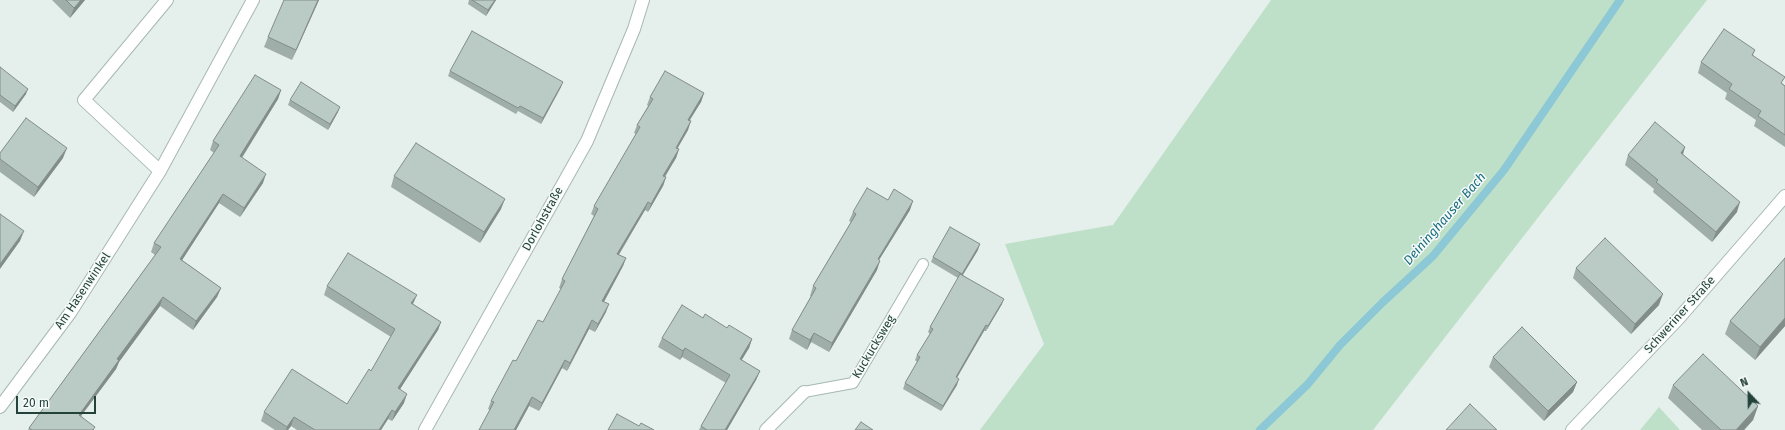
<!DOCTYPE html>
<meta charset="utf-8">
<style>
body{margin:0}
#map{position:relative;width:1785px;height:430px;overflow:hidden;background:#e5efeb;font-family:"Fira Sans",sans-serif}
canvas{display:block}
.north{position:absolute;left:1729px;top:374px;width:40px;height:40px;-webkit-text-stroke:3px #f6fbf9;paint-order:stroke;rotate:338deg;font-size:11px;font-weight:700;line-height:16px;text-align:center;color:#23423a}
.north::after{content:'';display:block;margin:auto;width:14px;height:18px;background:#23423a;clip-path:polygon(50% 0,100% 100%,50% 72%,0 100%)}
.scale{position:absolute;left:16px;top:396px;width:80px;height:18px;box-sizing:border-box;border:2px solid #23423a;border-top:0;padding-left:5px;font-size:12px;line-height:14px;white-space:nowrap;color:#23423a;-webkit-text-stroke:3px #f6fbf9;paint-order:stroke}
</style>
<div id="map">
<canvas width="1785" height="430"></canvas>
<div class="north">N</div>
<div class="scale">20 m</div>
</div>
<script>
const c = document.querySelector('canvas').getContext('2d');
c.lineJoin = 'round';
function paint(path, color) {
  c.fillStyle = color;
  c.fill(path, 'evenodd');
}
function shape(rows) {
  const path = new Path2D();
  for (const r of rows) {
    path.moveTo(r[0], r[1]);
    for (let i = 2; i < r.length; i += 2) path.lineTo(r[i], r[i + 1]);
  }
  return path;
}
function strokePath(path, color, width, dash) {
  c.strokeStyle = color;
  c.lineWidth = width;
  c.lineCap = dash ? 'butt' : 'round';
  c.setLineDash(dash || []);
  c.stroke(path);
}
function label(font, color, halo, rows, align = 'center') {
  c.font = font + ' "Fira Sans",sans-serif';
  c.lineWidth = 3;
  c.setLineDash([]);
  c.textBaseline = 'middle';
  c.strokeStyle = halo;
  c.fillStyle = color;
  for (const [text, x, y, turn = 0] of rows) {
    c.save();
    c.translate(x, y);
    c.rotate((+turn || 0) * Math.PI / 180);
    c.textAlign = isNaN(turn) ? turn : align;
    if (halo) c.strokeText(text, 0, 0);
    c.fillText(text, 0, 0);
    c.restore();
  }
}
const green = shape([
 [1271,0,1707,0,1373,430,980,430,1044,344,1005,244,1113,225],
 [1659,407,1680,430,1640,430]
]);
const stream = shape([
 [1260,430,1308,384,1340,345,1382,303,1433,256,1504,170,1620,0]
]);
const service = shape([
 [804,392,853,383,923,264]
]);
const minor = shape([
 [160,171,84,100,167,0],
 [0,407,70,313,160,171,253,0],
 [425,430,587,141,634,29,643,0],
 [766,430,804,392],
 [1572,430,1679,318,1785,196]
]);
const wall = shape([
 [52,0,85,0,70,18],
 [319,0,292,60,264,47,268,37],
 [469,0,496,0,486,16,468,4],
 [1755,50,1753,55,1785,86,1785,147,1754,126,1756,120,1725,99,1727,93,1698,73,1701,62],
 [0,67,26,94,13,112,0,102],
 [450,71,561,87,541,124,518,111,516,114,448,76],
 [281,90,278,99,242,158,263,183,240,217,219,203,182,260,221,288,217,297,193,330,160,306,119,362,116,369,81,416,94,430,28,430,29,428,155,255,151,252,154,243,214,153,210,150,213,141],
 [704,93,701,102,689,120,688,130,677,149,679,149,676,158,665,177,666,177,663,186,648,212,645,210,619,255,626,258,623,266,604,302,606,312,595,332,589,329,567,371,562,368,539,411,529,406,516,430,479,430,490,410,488,409,491,401,516,361,543,322,561,289,559,288,562,279,594,216,591,214,594,206,636,134,634,133,637,125,648,106,647,105,650,97],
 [290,100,338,112,328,130,288,105],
 [1685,147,1683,154,1737,212,1712,242,1653,192,1654,189,1625,165,1628,155],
 [0,153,63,158,34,197,0,172],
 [394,176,501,209,480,243,391,187],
 [888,200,910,210,879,260,877,270,829,352,811,342,807,350,789,339,792,330,811,296,810,296,813,286,851,222,849,221,853,212],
 [978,250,963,275,1002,304,986,331,984,331,956,378,957,385,941,411,903,389,905,383,917,362,915,360,917,355,930,334,928,332,930,327,958,278,931,262,933,257],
 [1785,258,1785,326,1755,360,1725,334,1730,321],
 [1576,268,1659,305,1631,334,1573,278],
 [327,286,413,304,441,322,438,330,400,389,404,403,392,421,388,419,381,430,297,430,291,426,288,430,275,430,261,421,264,412,347,404,371,371,391,337,324,295],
 [703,318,752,339,749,348,741,360,760,371,756,380,727,430,699,430,701,426,726,383,682,357,680,360,658,347,662,338],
 [1493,357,1577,382,1573,392,1544,421,1489,367],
 [1673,385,1758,406,1753,420,1744,430,1702,430,1668,398]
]);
const shadedWall = shape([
 [81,0,85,0,70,18,74,8],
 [318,0,319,0,292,60,296,50],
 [495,0,496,0,486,16,488,10],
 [563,82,561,87,541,124,543,118],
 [28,89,26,94,13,112,15,106],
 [281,90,278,99,237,165,240,156],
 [704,93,701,102,685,128,688,120],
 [340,107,338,112,328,130,330,124],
 [691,121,688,130,673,156,676,148],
 [1685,147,1682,157,1681,153],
 [67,148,63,158,34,197,38,187],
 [679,149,676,158,660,184,663,176],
 [266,174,263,183,240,217,244,208],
 [666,177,663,186,648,212,651,204],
 [223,194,219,203,177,268,180,259],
 [505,199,501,209,480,243,484,232],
 [913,201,910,210,874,268,878,259],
 [648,202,645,210,614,262,617,254],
 [1740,202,1737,212,1712,242,1716,232],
 [24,231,20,241,0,269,0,264],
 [980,244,978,250,960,279,962,274],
 [626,258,623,266,600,309,602,301],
 [880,261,877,270,829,352,832,343],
 [221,288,217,297,193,330,196,321],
 [1663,294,1659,305,1631,334,1635,324],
 [417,295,413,304,408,312,411,303],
 [163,297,160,306,119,362,116,369,75,424,79,415,117,359],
 [1004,299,1002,304,986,331,988,326],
 [609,304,606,312,595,332,598,324],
 [1785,318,1785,326,1755,360,1760,347],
 [592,320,589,329,567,371,570,363],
 [441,322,438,330,395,397,398,388],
 [986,325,984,331,954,383,956,377],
 [814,333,811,342,807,350,810,340],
 [752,339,749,348,737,368,740,359],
 [685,348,682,357,680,360,683,351],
 [565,360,562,368,539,411,542,403],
 [760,371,756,380,727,430,725,430],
 [959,379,957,385,941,411,943,406],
 [1577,382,1573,392,1544,421,1548,411],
 [407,394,404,403,392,421,395,412],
 [532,397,529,406,516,430,514,430],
 [1758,406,1753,420,1744,430,1736,430],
 [392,410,388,419,381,430,379,430],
 [294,417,291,426,288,430,286,430,287,427]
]);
const building = shape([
 [66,0,81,0,74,8,66,0],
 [284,0,318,0,296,50,268,37,284,0],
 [472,0,495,0,488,10,472,0],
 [1724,29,1755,50,1752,55,1785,77,1781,83,1785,86,1785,135,1758,116,1761,111,1729,89,1732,84,1701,62,1724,29],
 [472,31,563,82,543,118,520,106,518,108,450,71,472,31],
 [0,67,28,89,15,106,0,95,0,67],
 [665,71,704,93,688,120,691,121,676,148,679,149,663,176,666,177,651,204,648,202,617,254,626,258,602,301,609,304,598,324,592,320,570,363,565,360,542,403,532,397,514,430,479,430,494,402,491,401,513,360,516,361,538,320,543,322,565,281,562,279,598,209,594,206,640,127,637,125,653,99,650,97,665,71],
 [255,75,281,90,240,156,266,174,244,208,223,194,180,259,221,288,196,321,163,297,117,359,119,360,79,415,95,427,93,430,32,430,29,428,161,247,154,243,219,145,213,141,255,75],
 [301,82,340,107,330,124,290,100,301,82],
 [26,118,67,148,38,187,0,159,0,153,26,118],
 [1655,122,1685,147,1681,153,1740,202,1716,232,1656,182,1658,180,1628,155,1655,122],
 [416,143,505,199,484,232,394,176,416,143],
 [867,188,888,200,894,189,913,201,878,259,880,261,832,343,814,333,810,340,792,330,816,288,813,286,856,214,853,212,867,188],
 [0,214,24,231,0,264,0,214],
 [950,227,980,244,962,274,933,257,950,227],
 [1605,238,1663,294,1635,324,1576,268,1605,238],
 [348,253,417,295,411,303,441,322,398,388,407,394,395,412,392,410,379,430,315,430,294,417,287,427,264,412,292,369,347,404,369,369,371,371,395,329,327,286,348,253],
 [1785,258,1785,318,1760,347,1730,321,1785,258],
 [960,274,1004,299,988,326,986,325,956,377,959,379,943,406,905,383,920,357,917,355,933,329,930,327,960,274],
 [682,305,703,318,705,314,727,328,729,325,752,339,740,359,760,371,725,430,707,430,701,426,730,375,685,348,683,351,662,338,682,305],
 [1522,327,1577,382,1548,411,1493,357,1522,327],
 [1703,354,1758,406,1736,430,1721,430,1673,385,1703,354],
 [1470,404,1497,430,1446,430,1470,404],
 [617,414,639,426,641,423,654,430,608,430,617,414],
 [861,422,873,430,855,430,861,422]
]);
const streetNames = [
 ["Dorlohstraße",543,219,-61],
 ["Am Hasenwinkel",83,291,-56],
 ["Schweriner Straße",1680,315,-48],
 ["Kuckucksweg",874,347,-59]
];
const waterNames = [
 ["Deininghauser Bach",1445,219,-49]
];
paint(green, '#bee0c8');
strokePath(stream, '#8cc8d5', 8);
strokePath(service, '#a7b8b2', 12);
strokePath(minor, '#a7b8b2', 14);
strokePath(service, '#fff', 10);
strokePath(minor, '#fff', 12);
paint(wall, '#a0aea9');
paint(shadedWall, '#828d89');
paint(building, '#bacac4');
strokePath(building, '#828d89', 1);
label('12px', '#23423a', '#f6fbf9', streetNames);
label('italic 13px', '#1a6e81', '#f6fbf9', waterNames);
</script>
